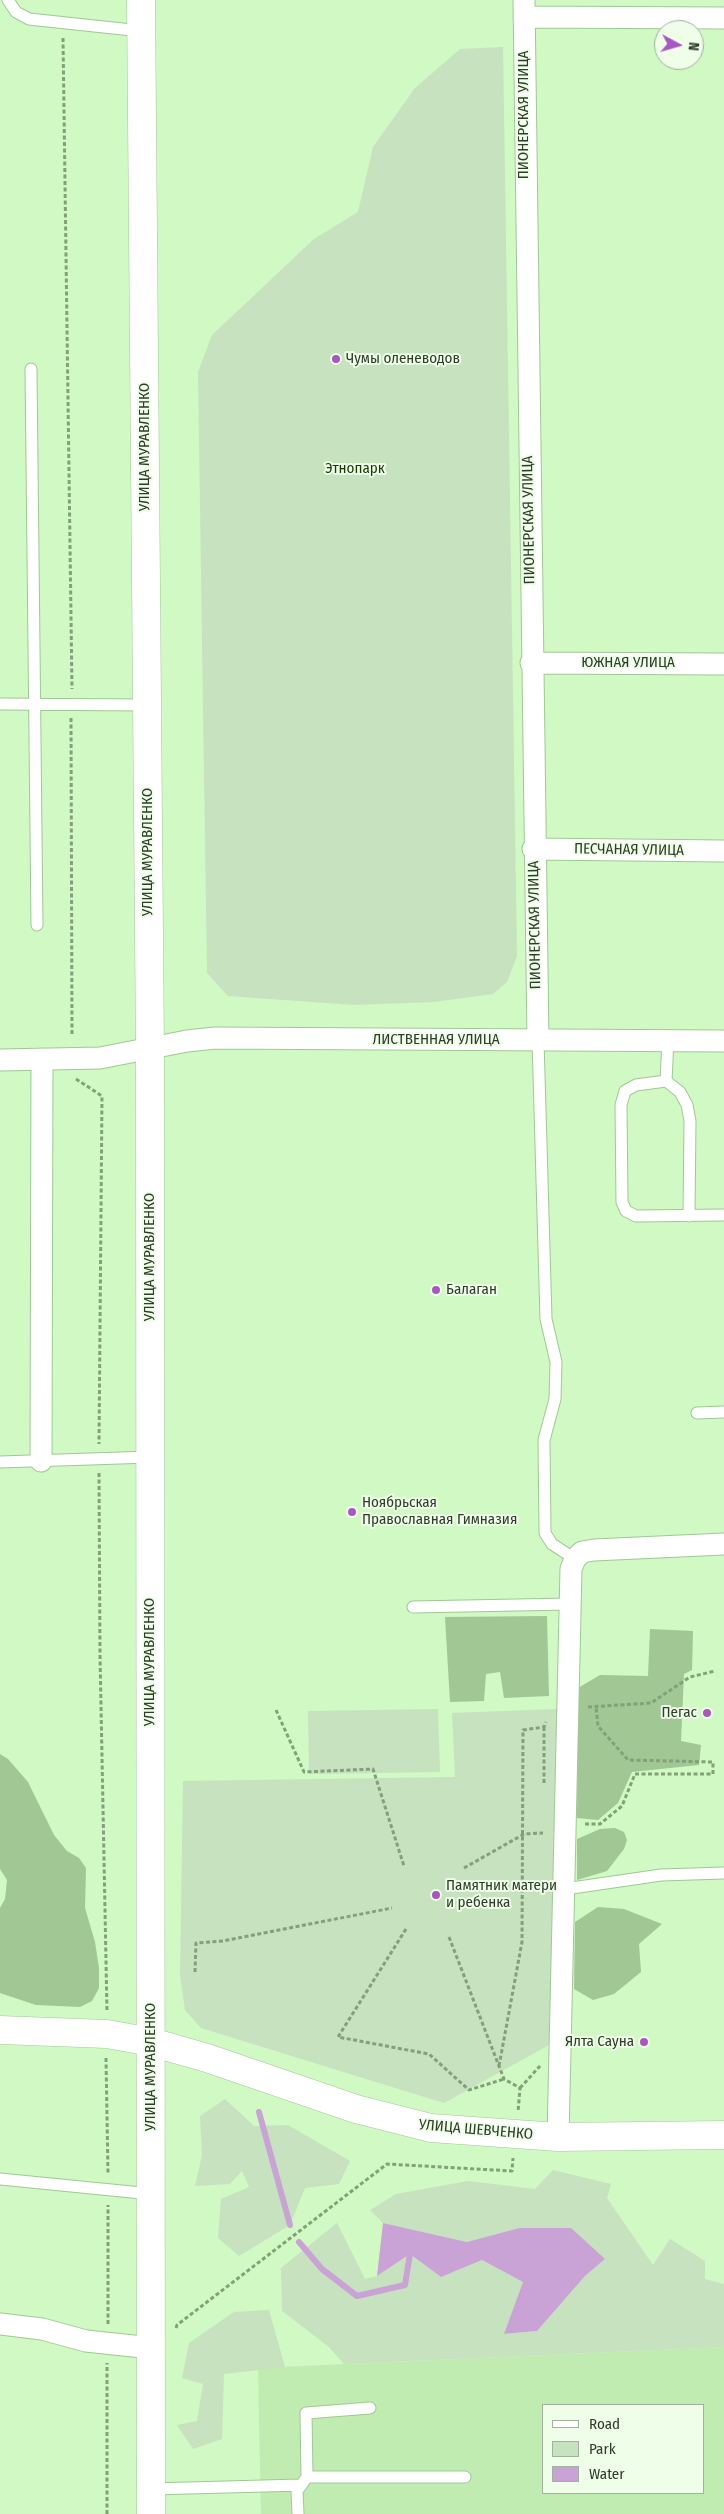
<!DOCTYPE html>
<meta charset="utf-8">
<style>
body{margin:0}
#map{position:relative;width:724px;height:2514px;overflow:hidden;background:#d0f9c3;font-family:"Fira Sans Condensed",sans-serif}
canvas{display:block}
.legend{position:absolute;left:542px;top:2404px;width:162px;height:90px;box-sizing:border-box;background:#eefee8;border:1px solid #a1b19b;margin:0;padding:6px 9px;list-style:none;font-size:15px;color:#2e3d28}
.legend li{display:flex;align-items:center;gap:10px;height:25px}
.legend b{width:25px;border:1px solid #a1b19b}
.north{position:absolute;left:654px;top:20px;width:50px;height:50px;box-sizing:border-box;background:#eefee8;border:1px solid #a1b19b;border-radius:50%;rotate:96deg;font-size:14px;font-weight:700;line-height:20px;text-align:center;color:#2e3d28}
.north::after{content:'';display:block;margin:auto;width:18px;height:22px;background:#ab55c4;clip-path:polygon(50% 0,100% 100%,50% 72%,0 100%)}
</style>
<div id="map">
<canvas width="724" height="2514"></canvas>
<ul class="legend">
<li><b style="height:6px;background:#fff"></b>Road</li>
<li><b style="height:14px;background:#c6e2be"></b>Park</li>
<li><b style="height:14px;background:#caa3d6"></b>Water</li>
</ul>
<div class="north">N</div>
</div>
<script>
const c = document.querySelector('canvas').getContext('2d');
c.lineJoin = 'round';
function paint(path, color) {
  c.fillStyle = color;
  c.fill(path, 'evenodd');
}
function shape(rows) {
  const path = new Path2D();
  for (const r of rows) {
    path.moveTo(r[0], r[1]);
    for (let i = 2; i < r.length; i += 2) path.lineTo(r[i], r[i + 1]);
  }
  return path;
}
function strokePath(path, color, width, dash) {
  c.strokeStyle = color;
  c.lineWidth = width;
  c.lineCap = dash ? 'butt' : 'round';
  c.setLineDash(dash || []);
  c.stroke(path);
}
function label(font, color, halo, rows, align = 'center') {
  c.font = font + ' "Fira Sans Condensed",sans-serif';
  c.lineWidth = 4;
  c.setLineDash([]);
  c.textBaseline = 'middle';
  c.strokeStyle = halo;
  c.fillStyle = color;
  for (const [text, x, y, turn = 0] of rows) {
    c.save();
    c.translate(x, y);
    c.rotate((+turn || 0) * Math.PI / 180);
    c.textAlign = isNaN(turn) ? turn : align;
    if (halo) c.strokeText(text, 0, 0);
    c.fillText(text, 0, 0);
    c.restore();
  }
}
const built = shape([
 [724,2347,724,2514,261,2514,258,2368],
 [543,2405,703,2405,703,2493,543,2493]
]);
const green = shape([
 [503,47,517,956,507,982,493,994,434,1002,354,1005,228,996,207,973,198,372,212,335,314,239,358,212,373,147,415,88,460,49],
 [438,1709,440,1772,309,1774,308,1711],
 [557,1709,549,2045,444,2103,201,2028,185,2010,180,1975,183,1781,455,1777,452,1713],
 [225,2099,254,2126,288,2125,350,2161,339,2184,305,2188,290,2225,239,2256,218,2238,221,2199,249,2187,242,2171,230,2184,195,2186,202,2155,200,2116],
 [553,2170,611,2184,607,2198,653,2265,670,2239,705,2261,705,2279,724,2284,724,2347,344,2364,329,2347,282,2311,281,2268,337,2223,365,2279,377,2276,410,2254,441,2277,482,2260,523,2282,505,2334,537,2331,585,2276,605,2259,519,2228,467,2242,383,2223,370,2210,396,2194,468,2181,535,2189],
 [269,2310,285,2367,224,2374,222,2439,193,2449,177,2425,197,2421,203,2384,182,2378,189,2343,234,2312]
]);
const forest = shape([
 [547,1616,549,1696,504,1698,500,1672,486,1674,484,1701,450,1702,445,1617],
 [650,1629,693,1631,692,1670,684,1674,681,1741,701,1745,699,1765,632,1772,618,1803,598,1820,577,1818,578,1688,600,1675,648,1676],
 [0,1754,8,1759,28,1782,54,1835,67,1851,79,1858,86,1868,85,1908,95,1942,99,1968,99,1988,92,2001,80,2007,36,2005,0,1993,0,1908,5,1899,7,1880,0,1869],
 [615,1828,624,1832,627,1840,624,1849,607,1871,577,1880,577,1839,600,1829],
 [598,1907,624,1909,662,1924,639,1944,641,1972,614,1994,593,2000,574,1989,575,1922]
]);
const water = shape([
 [383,2223,467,2242,519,2228,571,2228,605,2259,585,2276,537,2331,504,2334,523,2282,482,2260,441,2277,410,2254,377,2276]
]);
const stream = shape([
 [259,2112,290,2225],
 [299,2242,322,2269,357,2296,405,2285,410,2254]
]);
const path = shape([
 [63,38,72,689],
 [71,718,72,1035],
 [76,1079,102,1096,99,1444],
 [99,1473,100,1655,107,2012],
 [588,1707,651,1703,690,1677,715,1671],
 [276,1710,304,1772,373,1769,404,1866],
 [544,1783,544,1727],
 [585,1824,600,1824,622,1806,635,1774,713,1774,713,1762,628,1760,598,1726,596,1707],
 [464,1868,524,1834,543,1833],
 [406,1929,338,2037,429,2054,469,2090,504,2079],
 [449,1937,504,2079,520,2088,518,2112],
 [195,1972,196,1943,223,1941,392,1908],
 [106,2058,108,2174],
 [499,2066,522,1942,523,1730,544,1727,546,1722],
 [520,2088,540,2066],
 [108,2324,108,2205],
 [176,2328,177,2325,387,2164,512,2171,513,2158],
 [107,2514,107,2363]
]);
const service = shape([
 [8,0,16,12,29,19,141,31],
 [31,369,37,925],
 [0,704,147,705],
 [538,1040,546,1319,556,1362,555,1399,544,1440,545,1533,552,1544,575,1559],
 [668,1040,666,1081,680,1092,687,1105,690,1121,689,1216],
 [666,1081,636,1085,625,1091,621,1105,622,1202,626,1211,636,1216,724,1215],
 [697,1413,724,1412],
 [0,1462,150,1457],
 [413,1607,569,1604],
 [565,1889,661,1875,724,1873],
 [0,2179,152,2194],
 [307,2477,465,2477],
 [151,2489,301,2485],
 [298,2514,297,2491,307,2477,306,2413,370,2408]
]);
const minor = shape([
 [524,0,538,1040],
 [524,17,724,18],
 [531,663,724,664],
 [533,849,724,851],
 [0,1060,100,1058,187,1041,215,1038,724,1041],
 [41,1461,42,1059],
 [558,2137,571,1569,575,1559,582,1552,594,1550,724,1544],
 [0,2324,42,2329,86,2341,152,2348]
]);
const tertiary = shape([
 [0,2030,107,2034,151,2042,207,2058,356,2109,431,2128,558,2137,724,2135]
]);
const primary = shape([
 [141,0,150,1050,151,2514]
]);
const markers = [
 [336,359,5,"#ab55c4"],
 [436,1290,5,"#ab55c4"],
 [352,1512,5,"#ab55c4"],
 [707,1713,5,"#ab55c4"],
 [436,1895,5,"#ab55c4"],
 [644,2042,5,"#ab55c4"]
];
const streetNames = [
 ["ПИОНЕРСКАЯ УЛИЦА",524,115,-90],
 ["УЛИЦА МУРАВЛЕНКО",145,447,-90],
 ["ПИОНЕРСКАЯ УЛИЦА",529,520,-91],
 ["ЮЖНАЯ УЛИЦА",628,663],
 ["ПЕСЧАНАЯ УЛИЦА",629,850,1],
 ["УЛИЦА МУРАВЛЕНКО",148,852,-90],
 ["ПИОНЕРСКАЯ УЛИЦА",535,925,-91],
 ["ЛИСТВЕННАЯ УЛИЦА",436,1040],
 ["УЛИЦА МУРАВЛЕНКО",150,1257,-90],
 ["УЛИЦА МУРАВЛЕНКО",150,1662,-90],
 ["УЛИЦА МУРАВЛЕНКО",151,2067,-90],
 ["УЛИЦА ШЕВЧЕНКО",476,2130,5]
];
const poiNames = [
 ["Чумы оленеводов",346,359],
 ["Балаган",446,1290],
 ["Ноябрьская",362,1503],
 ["Православная Гимназия",362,1520],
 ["Пегас",697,1713,"right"],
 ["Памятник матери",446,1886],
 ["и ребенка",446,1903],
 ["Ялта Сауна",634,2042,"right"]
];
const parkNames = [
 ["Этнопарк",355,469]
];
paint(built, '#c0ecb1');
paint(green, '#c6e2be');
paint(forest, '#a0c794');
paint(water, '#caa3d6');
strokePath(stream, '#caa3d6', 6);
strokePath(service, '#a1c894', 13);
strokePath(minor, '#a1c894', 23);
strokePath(tertiary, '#a1c894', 29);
strokePath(primary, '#a1c894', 29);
strokePath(path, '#83a079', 3, [4, 2.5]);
strokePath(service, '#fff', 11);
strokePath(minor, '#fff', 21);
strokePath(tertiary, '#fff', 28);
strokePath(primary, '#fff', 28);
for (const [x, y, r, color] of markers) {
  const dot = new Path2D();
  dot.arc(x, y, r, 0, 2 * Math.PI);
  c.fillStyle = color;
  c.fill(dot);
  strokePath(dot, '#eefee8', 2);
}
label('15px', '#2e3d28', '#eefee8', streetNames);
label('15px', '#2e3d28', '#eefee8', poiNames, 'left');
label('15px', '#163b06', '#eefee8', parkNames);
</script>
